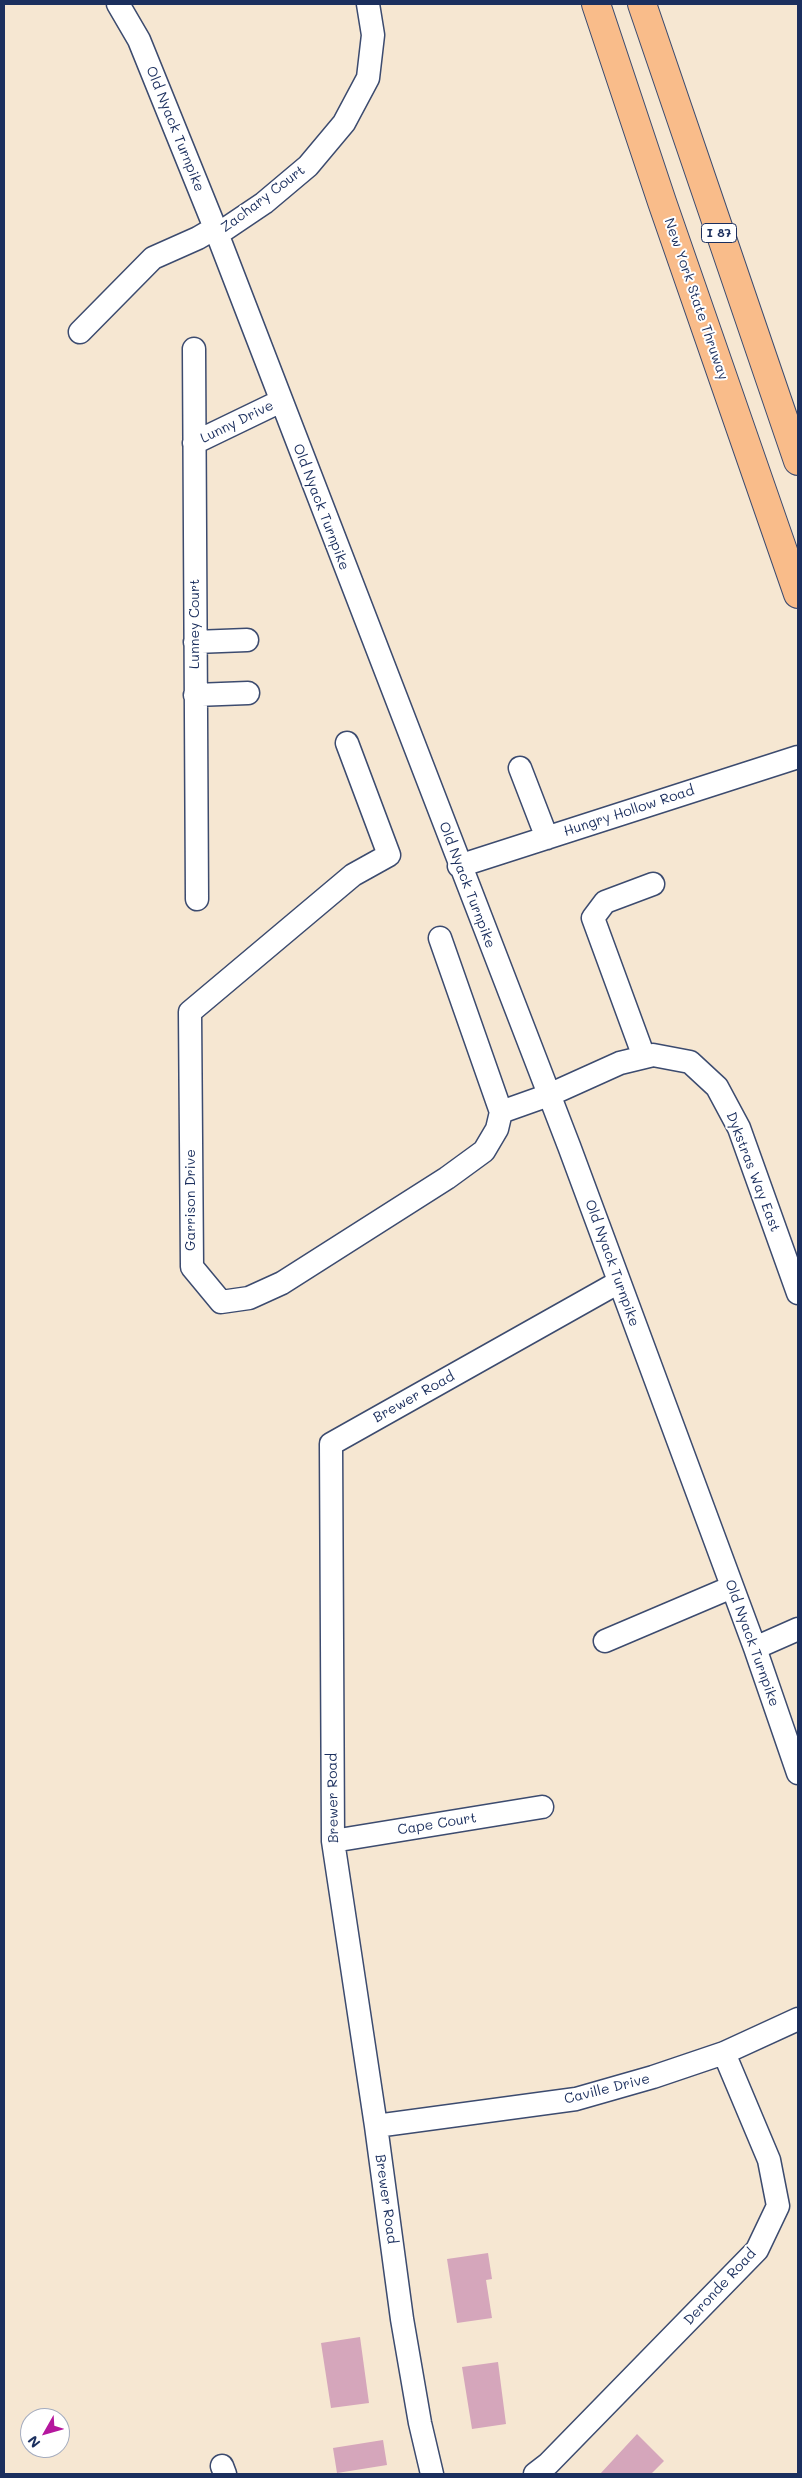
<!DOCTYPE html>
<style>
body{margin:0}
#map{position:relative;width:802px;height:2478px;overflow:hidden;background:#f6e7d2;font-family:Mali,sans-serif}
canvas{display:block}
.frame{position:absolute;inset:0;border:5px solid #1b2f5e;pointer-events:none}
.north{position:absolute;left:20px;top:2408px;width:50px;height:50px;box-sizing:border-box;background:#fff;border:1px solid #a4acbf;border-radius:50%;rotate:232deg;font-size:14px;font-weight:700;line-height:20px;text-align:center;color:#1b2f5e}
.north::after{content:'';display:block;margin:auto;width:18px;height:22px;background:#b5179e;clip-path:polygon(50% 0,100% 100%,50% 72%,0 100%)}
</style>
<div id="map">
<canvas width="802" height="2478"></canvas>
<div class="frame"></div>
<div class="north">N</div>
</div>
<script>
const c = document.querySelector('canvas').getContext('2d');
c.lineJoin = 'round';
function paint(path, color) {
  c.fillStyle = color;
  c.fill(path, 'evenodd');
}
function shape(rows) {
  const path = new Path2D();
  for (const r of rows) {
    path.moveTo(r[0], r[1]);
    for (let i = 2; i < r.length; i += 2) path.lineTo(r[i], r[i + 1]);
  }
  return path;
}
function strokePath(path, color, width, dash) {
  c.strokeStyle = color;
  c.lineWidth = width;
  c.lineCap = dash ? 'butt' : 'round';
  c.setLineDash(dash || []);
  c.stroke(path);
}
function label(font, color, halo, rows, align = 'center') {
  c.font = font + ' Mali,sans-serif';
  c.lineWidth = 4;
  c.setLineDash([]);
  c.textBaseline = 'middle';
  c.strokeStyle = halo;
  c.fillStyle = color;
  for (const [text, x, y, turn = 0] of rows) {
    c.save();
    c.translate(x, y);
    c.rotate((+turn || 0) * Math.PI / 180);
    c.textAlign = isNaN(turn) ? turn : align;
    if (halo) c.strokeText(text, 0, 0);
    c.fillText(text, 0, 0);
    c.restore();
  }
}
const building = shape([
 [488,2253,492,2279,486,2280,492,2318,457,2323,447,2259],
 [360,2337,369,2403,331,2408,321,2343],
 [498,2362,506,2424,472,2429,462,2367],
 [637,2434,664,2461,651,2474,600,2474],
 [383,2440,387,2465,337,2473,333,2448]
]);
const minor = shape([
 [118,4,139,40,215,228,569,1146,755,1648,798,1773],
 [218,234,264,203,308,166,344,123,368,78,373,35,368,4],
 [80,332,153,258,198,238,215,228],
 [194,349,197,899],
 [194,443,281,401],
 [195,642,247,640],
 [195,695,248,693],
 [347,743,389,855,353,875,190,1012,192,1267,221,1302,249,1298,282,1283,447,1178,484,1151,497,1129,501,1112,440,938],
 [520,768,547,838],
 [459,866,798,757],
 [644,1057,593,918,605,902,653,884],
 [501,1112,549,1095,620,1063,653,1055,690,1062,717,1087,739,1128,798,1293],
 [605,1641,732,1587],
 [755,1648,798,1629],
 [333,1841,542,1807],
 [376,2126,576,2099,653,2077,724,2053,798,2019],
 [222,2466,225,2474],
 [432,2474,420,2423,402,2319,376,2126,333,1841,331,1444,619,1282],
 [535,2474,548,2464,757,2250,778,2206,769,2160,724,2053]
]);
const highway = shape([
 [596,4,662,202,798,594],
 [642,4,798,461]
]);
const shields = [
 [719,233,35]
];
const shieldNames = [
 ["I 87",719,233]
];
const streetNames = [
 ["Old Nyack Turnpike",175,129,68],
 ["Zachary Court",263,199,-37],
 ["New York State Thruway",696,299,71],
 ["Lunny Drive",237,422,-26],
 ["Old Nyack Turnpike",321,507,69],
 ["Lunney Court",195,624,-90],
 ["Hungry Hollow Road",629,811,-18],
 ["Old Nyack Turnpike",467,885,69],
 ["Dykstras Way East",753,1172,69],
 ["Garrison Drive",191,1200,-90],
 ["Old Nyack Turnpike",612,1263,70],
 ["Brewer Road",414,1397,-29],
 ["Old Nyack Turnpike",752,1643,70],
 ["Brewer Road",333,1798,-91],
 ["Cape Court",437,1824,-9],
 ["Caville Drive",607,2089,-14],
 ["Brewer Road",386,2199,82],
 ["Deronde Road",720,2287,-47]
];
paint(building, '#d5a6bb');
strokePath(minor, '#3c4b6f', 25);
strokePath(highway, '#3c4b6f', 30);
strokePath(minor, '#fff', 22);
strokePath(highway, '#f9bc8a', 28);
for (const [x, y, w] of shields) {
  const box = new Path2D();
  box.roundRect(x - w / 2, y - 9.5, w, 19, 4);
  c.fillStyle = '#fff';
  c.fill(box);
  strokePath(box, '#1b2f5e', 1);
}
label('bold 12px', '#1b2f5e', null, shieldNames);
label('14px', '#1b2f5e', '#fff', streetNames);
</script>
